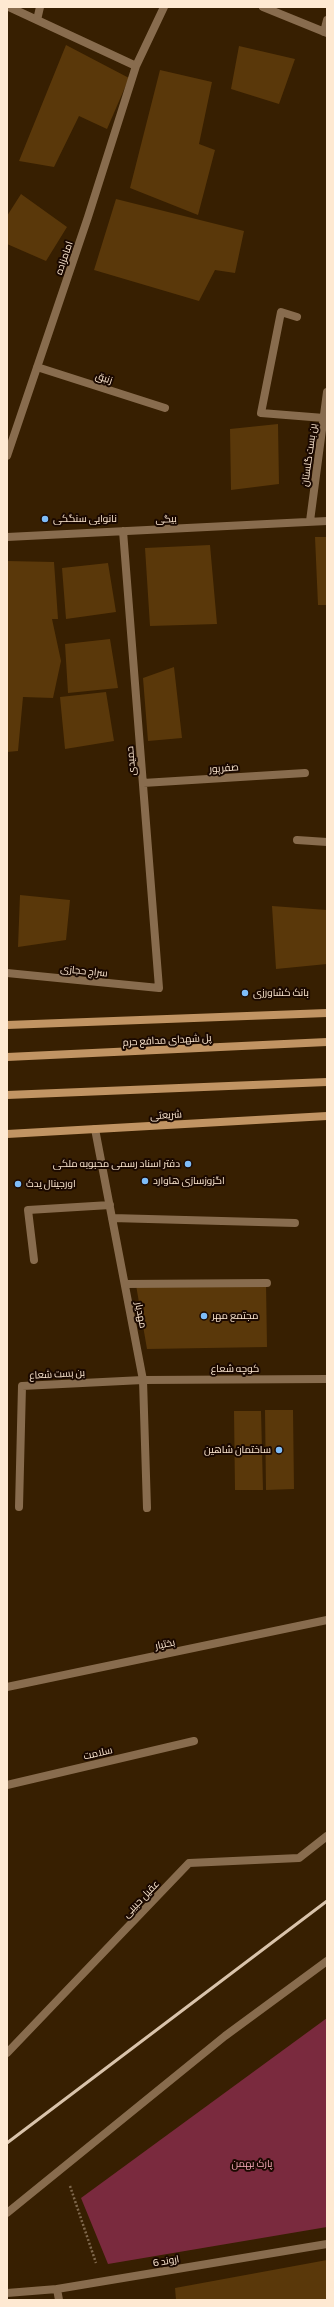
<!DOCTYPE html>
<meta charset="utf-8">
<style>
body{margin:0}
#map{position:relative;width:334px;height:2307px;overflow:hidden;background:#371f01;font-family:Commissioner,sans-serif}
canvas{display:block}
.frame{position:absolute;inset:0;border:8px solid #fee9d2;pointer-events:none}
</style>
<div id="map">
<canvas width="334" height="2307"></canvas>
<div class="frame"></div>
</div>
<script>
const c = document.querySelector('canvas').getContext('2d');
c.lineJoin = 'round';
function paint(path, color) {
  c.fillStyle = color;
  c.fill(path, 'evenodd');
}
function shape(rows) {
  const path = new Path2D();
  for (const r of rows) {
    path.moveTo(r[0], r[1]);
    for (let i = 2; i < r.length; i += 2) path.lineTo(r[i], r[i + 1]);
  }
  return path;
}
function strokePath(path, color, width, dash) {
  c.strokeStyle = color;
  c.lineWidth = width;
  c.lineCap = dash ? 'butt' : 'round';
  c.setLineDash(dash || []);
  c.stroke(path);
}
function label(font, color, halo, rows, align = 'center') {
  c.font = font + ' Commissioner,Cairo,sans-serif';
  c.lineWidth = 4;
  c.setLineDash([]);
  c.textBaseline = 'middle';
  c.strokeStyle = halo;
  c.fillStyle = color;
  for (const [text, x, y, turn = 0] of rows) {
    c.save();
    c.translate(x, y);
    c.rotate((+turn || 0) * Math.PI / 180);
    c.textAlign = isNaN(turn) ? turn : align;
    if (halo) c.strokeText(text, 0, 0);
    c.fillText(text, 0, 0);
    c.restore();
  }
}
const green = shape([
 [327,2018,327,2227,108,2264,81,2198]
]);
const building = shape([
 [66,45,129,78,107,129,79,116,54,167,19,161],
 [239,46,295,59,279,104,231,89],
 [160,70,212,82,199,144,215,150,198,215,130,188],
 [21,194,67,227,46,261,7,244,7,216],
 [116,199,244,231,235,273,215,270,199,301,94,270],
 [278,424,279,484,231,490,230,429],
 [315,537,327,537,327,605,318,605],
 [210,545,217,624,150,626,145,548],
 [7,561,54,562,58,619,52,619,61,661,53,698,23,697,18,751,7,752],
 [108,563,116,612,66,619,62,568],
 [110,639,118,688,68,693,65,644],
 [174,667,182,738,148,741,143,678],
 [106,692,114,741,65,749,60,697],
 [20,895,70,900,66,940,18,947],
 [272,906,327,910,327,964,276,969],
 [266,1283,267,1347,147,1349,136,1285],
 [265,1410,293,1410,294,1489,266,1490],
 [234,1411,261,1411,263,1490,235,1490],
 [327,2260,327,2300,176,2300,175,2288]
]);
const path = shape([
 [70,2186,96,2263]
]);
const minor = shape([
 [9,7,136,66],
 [263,7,327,33],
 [37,20,40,7],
 [324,32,327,20],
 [297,317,281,312,261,413,324,418],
 [37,367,165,408],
 [7,456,88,217,136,66,164,7],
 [310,521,327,392],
 [7,537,327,521],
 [143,783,305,773],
 [297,840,327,842],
 [7,973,159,988,123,531],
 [95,1129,143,1380,147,1508],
 [112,1218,295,1223],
 [34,1260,28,1210,110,1205],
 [125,1284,267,1283],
 [19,1507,22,1386,143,1380,327,1379],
 [7,1687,327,1620],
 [7,1785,194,1741],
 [7,2053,189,1863,299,1858,327,1836],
 [7,2213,225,2036,327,1961],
 [57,2289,59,2300],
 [7,2293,57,2289,327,2244]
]);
const secondary = shape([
 [7,1025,327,1013],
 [7,1057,327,1042],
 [7,1095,327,1082],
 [7,1134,327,1116]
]);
const rail = shape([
 [7,2143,327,1901]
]);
const markers = [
 [45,519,4,"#7ebdf9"],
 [245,993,4,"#7ebdf9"],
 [188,1164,4,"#7ebdf9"],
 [145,1181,4,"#7ebdf9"],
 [18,1184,4,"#7ebdf9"],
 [204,1316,4,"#7ebdf9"],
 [279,1450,4,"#7ebdf9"]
];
const streetNames = [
 ["امامزاده",64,258,-71],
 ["زنبق",104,378,18],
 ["بن بست گلستان",309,455,-82],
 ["بیگی",166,519,-3],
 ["حمیدی",131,761,-95],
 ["صفرپور",224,768,-4],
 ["سراج حجازی",84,971,6],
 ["پل شهدای مدافع حرم",167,1040,-3],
 ["شریعتی",166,1115,-3],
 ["مهدیار",141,1315,79],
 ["کوچه شعاع",235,1369],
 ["بن بست شعاع",57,1374,-3],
 ["بختیار",165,1644,-12],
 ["سلامت",98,1753,-13],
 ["عقیل حبیبی",141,1899,-46],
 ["اروند 6",166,2261,-10]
];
const poiNames = [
 ["نانوایی سنگکی",53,519],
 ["بانک کشاورزی",253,993],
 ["دفتر اسناد رسمی محبوبه ملکی",180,1164,"right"],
 ["اگزوزسازی هاوارد",153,1181],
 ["اورجینال یدک",26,1184],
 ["مجتمع مهر",212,1316],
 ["ساختمان شاهین",271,1450,"right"]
];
const parkNames = [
 ["پارک بهمن",252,2164]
];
paint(green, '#7a2a3e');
paint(building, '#5a380a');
strokePath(path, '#7f684d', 2.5, [2, 2]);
strokePath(minor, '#886c4e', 8);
strokePath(secondary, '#c19463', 8);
strokePath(rail, '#d9c3ab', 3);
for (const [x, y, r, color] of markers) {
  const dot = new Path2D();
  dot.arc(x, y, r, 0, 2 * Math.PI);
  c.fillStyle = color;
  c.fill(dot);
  strokePath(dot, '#1b0900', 1.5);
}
label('10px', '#fee9d2', '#1b0900', streetNames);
label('10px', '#fee9d2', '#1b0900', poiNames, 'left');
label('10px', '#f6a8b6', '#1b0900', parkNames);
</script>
